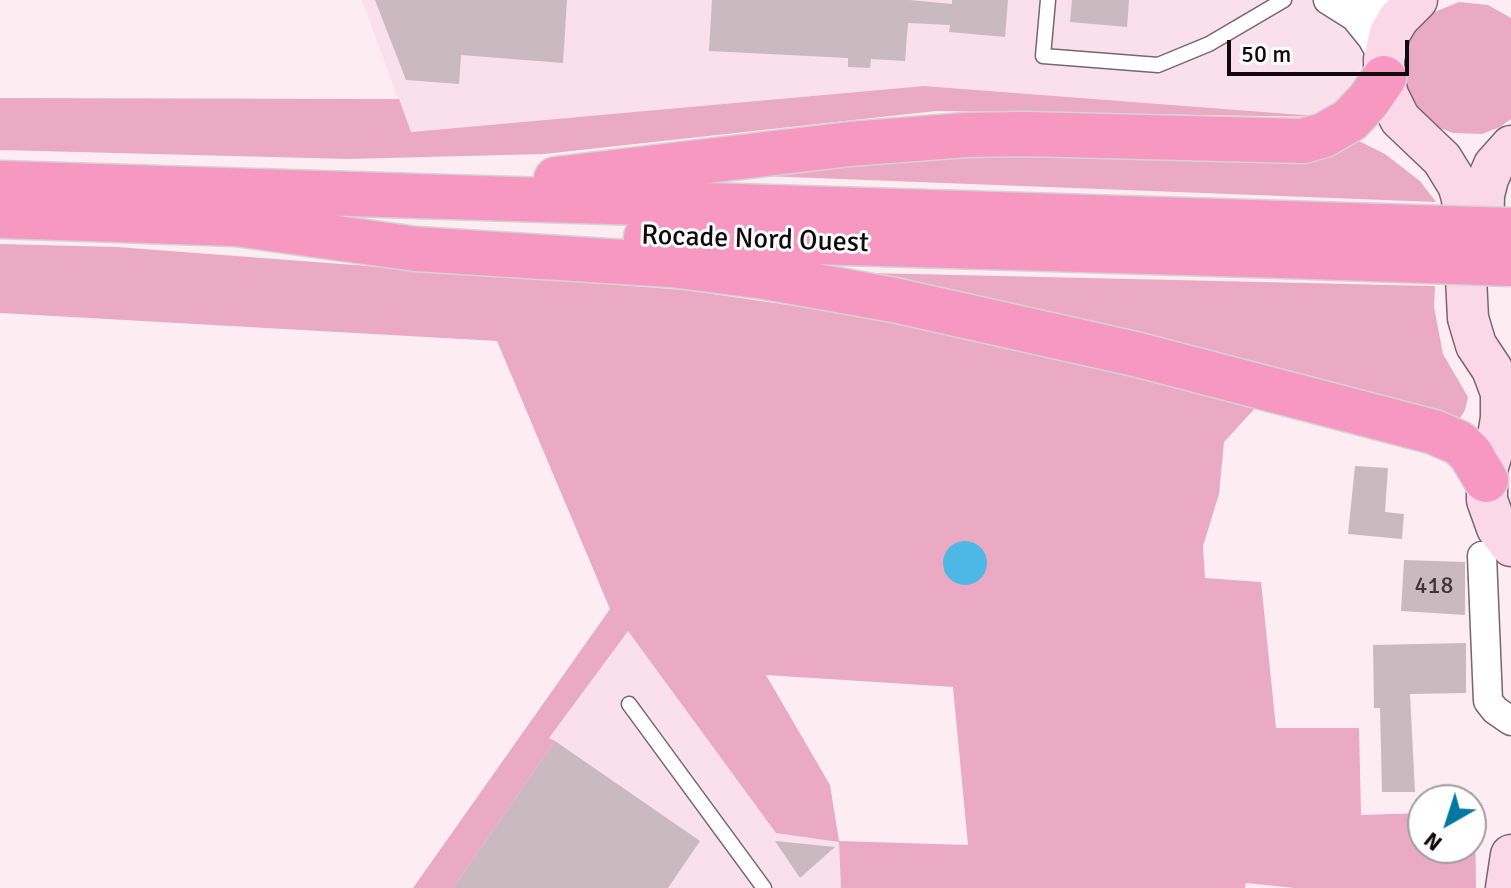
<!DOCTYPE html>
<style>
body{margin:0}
#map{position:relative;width:1511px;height:888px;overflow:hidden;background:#fdecf2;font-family:Signika,sans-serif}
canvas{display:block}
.north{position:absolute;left:1407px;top:784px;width:80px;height:80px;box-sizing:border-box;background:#fff;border:2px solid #9f9d9e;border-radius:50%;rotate:219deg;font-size:22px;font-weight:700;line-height:32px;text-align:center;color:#100a0d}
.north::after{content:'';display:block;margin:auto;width:28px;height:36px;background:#0079a1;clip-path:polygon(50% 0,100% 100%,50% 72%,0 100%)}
.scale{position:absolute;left:1227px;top:40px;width:182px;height:36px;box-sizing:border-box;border:4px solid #100a0d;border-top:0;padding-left:10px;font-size:24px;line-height:28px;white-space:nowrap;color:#100a0d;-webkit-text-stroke:6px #fff;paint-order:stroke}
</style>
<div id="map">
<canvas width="1511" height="888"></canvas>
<div class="north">N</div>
<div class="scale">50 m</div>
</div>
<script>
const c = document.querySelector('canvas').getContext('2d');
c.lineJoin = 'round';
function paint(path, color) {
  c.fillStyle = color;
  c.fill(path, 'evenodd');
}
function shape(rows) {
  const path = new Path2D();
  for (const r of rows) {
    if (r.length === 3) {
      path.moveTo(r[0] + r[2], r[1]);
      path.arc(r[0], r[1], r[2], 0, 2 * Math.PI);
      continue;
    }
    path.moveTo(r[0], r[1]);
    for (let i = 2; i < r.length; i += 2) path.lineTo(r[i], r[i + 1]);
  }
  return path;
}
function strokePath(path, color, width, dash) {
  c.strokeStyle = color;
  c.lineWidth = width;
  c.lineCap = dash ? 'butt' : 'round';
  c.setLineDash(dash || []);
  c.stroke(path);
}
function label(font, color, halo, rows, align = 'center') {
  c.font = font + ' Signika,sans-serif';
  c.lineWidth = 6;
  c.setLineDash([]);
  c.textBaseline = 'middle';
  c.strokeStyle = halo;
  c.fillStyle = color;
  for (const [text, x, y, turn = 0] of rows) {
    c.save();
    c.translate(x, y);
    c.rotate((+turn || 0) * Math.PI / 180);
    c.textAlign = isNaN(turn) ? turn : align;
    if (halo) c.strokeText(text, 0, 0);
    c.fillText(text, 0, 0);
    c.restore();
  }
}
const built = shape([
 [362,0,1384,0,1357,75,1329,117,924,86,410,132],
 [610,609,839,841,841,888,413,888]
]);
const green = shape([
 [1459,2,1488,5,1511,18,1511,119,1500,127,1482,134,1453,133,1435,126,1419,114,1405,89,1403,51,1411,33,1432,13],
 [924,86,1329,117,936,111,544,154,348,159,0,150,0,98,399,99,411,132],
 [1351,137,1385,154,1420,181,1436,202,711,174,910,152],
 [0,244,117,247,685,290,836,312,947,332,1258,405,1224,442,1219,494,1203,546,1205,578,1261,582,1276,728,1359,728,1361,815,1423,813,1423,848,1471,848,1471,812,1475,812,1476,888,1294,888,1246,883,1245,888,841,888,839,842,776,833,628,631,549,738,555,741,453,888,413,888,610,609,497,341,0,313],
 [766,675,953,687,968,845,839,841,830,785],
 [827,272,1435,286,1434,307,1443,354,1468,397,1465,410,1455,427]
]);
const water = shape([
 [965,563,22]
]);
const building = shape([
 [375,0,567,0,563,63,461,55,459,84,406,80],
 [712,0,909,0,952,4,952,0,1008,0,1005,37,949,32,950,25,908,23,905,61,871,59,870,68,848,67,848,58,709,51],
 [1072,0,1129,0,1127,27,1070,22],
 [1355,466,1388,468,1385,512,1404,514,1402,539,1348,534],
 [1404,560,1465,562,1465,615,1401,611],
 [1466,643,1466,693,1410,694,1415,792,1382,792,1380,708,1374,708,1373,645],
 [555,741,700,841,668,888,453,888],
 [775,841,835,847,800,878]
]);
const service = shape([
 [1048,0,1043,56,1158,65,1209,44,1284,0],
 [629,704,764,888]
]);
const minor = shape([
 [1328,0,1355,17,1372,38,1384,59],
 [1342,0,1376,5,1411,5],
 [1482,556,1488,701,1495,710,1511,721]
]);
const secondary = shape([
 [1417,0,1399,18,1390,33,1384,59,1384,78,1388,95,1400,119,1442,159,1458,185,1462,198,1468,318,1476,345,1492,369,1501,393,1501,418,1497,442],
 [1483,237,1484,195,1488,179,1494,165,1511,146],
 [1493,450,1487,470,1487,500,1497,528,1511,546],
 [1506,888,1511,855]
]);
const trunk = shape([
 [556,179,850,144,966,135,1025,134,1303,141,1324,135,1350,120,1368,101,1384,78],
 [0,183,1282,223],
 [0,216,265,225],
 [236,224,416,249,671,265,765,277,894,300,1135,354,1434,432,1459,443,1470,453,1486,480],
 [646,237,1285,256]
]);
const trunkBridge = shape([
 [1282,223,1511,230],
 [1285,256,1511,264]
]);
const numberNames = [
 ["418",1434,587]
];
const streetNames = [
 ["Rocade Nord Ouest",755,240,2]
];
paint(built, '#fae0ea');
paint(green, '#eaaac4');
paint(water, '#4db8e6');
paint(building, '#cab9bf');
strokePath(service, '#76676c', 17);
strokePath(minor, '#76676c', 31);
strokePath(secondary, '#76676c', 43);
strokePath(trunk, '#d4d3d3', 47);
strokePath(service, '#fff', 14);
strokePath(minor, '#fff', 28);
strokePath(secondary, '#fbd8e8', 40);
strokePath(trunk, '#f698c2', 44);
strokePath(trunkBridge, '#d4d3d3', 47, []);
strokePath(trunkBridge, '#f698c2', 44);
label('24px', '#3e363a', null, numberNames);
label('28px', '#100a0d', '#fff', streetNames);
</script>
